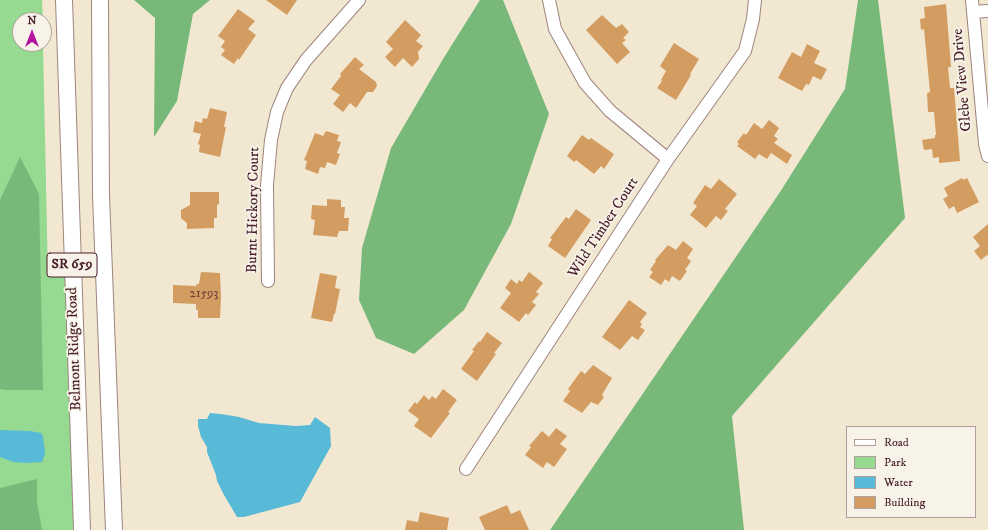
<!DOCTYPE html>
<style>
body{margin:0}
#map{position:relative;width:988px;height:530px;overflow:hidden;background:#f2e8d1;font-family:"IM FELL DW Pica",serif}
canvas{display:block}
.legend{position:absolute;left:846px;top:426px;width:130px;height:92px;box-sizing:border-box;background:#f7f3e8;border:1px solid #b29e9c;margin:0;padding:5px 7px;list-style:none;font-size:12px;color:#4a1f2b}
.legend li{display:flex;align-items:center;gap:8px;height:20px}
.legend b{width:20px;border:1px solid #b29e9c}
.north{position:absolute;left:12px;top:12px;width:40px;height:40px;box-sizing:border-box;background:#f7f3e8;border:1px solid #b29e9c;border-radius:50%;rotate:0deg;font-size:11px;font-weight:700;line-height:16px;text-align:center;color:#4a1f2b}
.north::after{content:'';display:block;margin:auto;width:14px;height:18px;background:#b5179e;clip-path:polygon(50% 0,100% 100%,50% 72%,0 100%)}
</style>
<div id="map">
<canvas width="988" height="530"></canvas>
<ul class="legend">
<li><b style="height:5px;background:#fff"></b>Road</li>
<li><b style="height:11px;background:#96d990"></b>Park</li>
<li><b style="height:11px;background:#58bad6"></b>Water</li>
<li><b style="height:11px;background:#d39d62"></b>Building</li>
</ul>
<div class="north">N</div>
</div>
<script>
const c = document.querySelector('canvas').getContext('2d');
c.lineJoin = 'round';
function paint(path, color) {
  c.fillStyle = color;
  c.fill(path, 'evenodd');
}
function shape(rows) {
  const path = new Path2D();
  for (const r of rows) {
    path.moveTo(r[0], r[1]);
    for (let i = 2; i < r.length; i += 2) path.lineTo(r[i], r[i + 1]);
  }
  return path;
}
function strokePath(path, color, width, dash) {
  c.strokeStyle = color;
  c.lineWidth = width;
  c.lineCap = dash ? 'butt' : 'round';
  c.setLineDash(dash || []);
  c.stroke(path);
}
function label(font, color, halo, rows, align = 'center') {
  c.font = font + ' "IM FELL DW Pica",serif';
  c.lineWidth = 3.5;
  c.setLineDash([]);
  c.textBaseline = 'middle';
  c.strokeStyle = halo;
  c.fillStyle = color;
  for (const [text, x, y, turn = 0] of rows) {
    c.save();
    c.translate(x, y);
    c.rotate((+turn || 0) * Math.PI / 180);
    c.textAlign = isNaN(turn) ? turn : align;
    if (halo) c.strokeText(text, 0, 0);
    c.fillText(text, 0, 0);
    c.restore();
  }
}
const green = shape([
 [0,0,42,0,43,20,20,20,20,44,43,44,48,276,77,275,87,530,0,530]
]);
const forest = shape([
 [134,0,210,0,193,14,177,101,154,137,155,18],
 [480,0,503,0,549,114,511,224,464,310,414,354,376,338,359,300,362,248,391,148,443,59],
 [858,0,878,0,905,218,732,416,744,530,550,530,780,192,845,89],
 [20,157,39,194,43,390,6,390,0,389,0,200],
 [37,479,37,502,42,530,0,530,0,488]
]);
const water = shape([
 [210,413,221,414,239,417,259,423,296,426,310,425,315,417,330,428,331,446,300,502,244,517,237,517,224,495,217,481,216,475,207,452,207,447,201,437,198,426,198,419,207,419],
 [0,430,30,431,41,433,43,436,45,454,42,462,26,463,13,462,0,457]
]);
const building = shape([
 [266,0,297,0,287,15],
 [946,4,951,67,948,67,950,88,954,88,960,161,939,163,939,157,933,158,932,149,924,150,922,140,935,138,935,135,936,135,934,112,928,112,927,93,930,92,924,29,921,30,920,19,925,18,924,7],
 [238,9,255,21,248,29,256,35,239,60,238,58,234,64,221,55,225,50,221,47,225,41,218,36],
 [602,15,616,28,622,24,629,32,623,38,626,40,622,43,630,52,617,64,586,30],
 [405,20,421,35,416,41,423,46,418,52,419,59,412,67,403,58,395,67,385,57,393,49,386,42],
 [674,43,699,59,690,74,691,75,676,100,657,88,662,81,661,80,666,71,660,66],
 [807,44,820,51,814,63,827,69,821,80,813,76,809,85,806,84,802,91,778,78,792,52,801,57],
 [355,57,364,65,359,69,376,82,377,86,373,92,367,92,356,108,350,103,343,112,333,104,340,95,331,89,341,76,340,74],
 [210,108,227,112,224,127,226,127,220,157,199,152,200,145,198,144,201,134,193,132,195,121,202,123,203,118,207,119],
 [769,120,779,128,774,136,778,139,774,143,792,155,787,164,771,153,767,159,759,154,755,159,737,146,739,144,737,142,744,133,746,135,754,123,762,129],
 [326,131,339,135,337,141,341,142,337,153,340,154,336,165,327,162,325,168,320,167,318,174,305,169,307,161,304,160,315,133,323,136],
 [582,135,589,140,591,138,614,154,604,169,601,166,594,174,576,160,574,162,567,156],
 [962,178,963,180,967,178,979,202,957,213,954,206,949,209,943,199,948,196,944,188],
 [719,179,737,194,725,209,728,211,721,220,716,216,706,228,690,215,697,206,693,203,705,185,711,189],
 [190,192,219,192,219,204,217,205,217,218,214,218,214,228,187,229,187,223,181,218,181,210,190,205],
 [327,199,341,200,341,207,345,207,344,218,349,218,348,231,339,231,337,237,313,235,315,220,311,219,312,205,327,206],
 [576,209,591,220,565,258,548,246,552,239,550,238,566,217,569,219],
 [988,224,988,256,987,255,981,260,974,251,980,246,973,237],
 [683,241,693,249,687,258,691,261,685,270,687,271,680,281,672,276,669,282,665,279,661,285,649,277,653,272,650,270,656,261,655,260,668,245,676,250],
 [201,272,220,273,221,298,220,318,198,318,198,310,196,310,196,304,173,303,173,285,196,286,197,284,199,284],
 [529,272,543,283,536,292,539,294,532,302,536,305,528,315,526,313,519,322,500,308,511,293,505,288,511,279,517,284,519,280,522,282],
 [320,273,337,276,335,288,340,289,335,314,334,314,332,322,311,318],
 [629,300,647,313,640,322,642,324,640,327,645,330,638,340,632,336,620,350,602,337],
 [487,332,502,343,494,353,496,354,477,381,461,369,474,351,472,350,479,341,480,342],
 [593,365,612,378,602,395,604,397,598,405,591,402,582,413,563,401,570,391,568,389,581,371,585,374],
 [443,389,457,400,448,412,450,413,431,438,414,426,419,419,408,411,415,402,417,404,424,395,429,400,432,396,436,399],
 [556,428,567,436,560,444,567,449,554,467,547,462,543,468,525,455,531,447,529,446,542,431,549,437],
 [507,505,511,514,520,510,529,530,485,530,479,517],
 [420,512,449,518,447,530,405,530,407,520,418,522]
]);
const minor = shape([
 [549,0,555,29,585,83,610,111,668,159],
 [972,0,985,144,988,156],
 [973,12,988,11],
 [268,281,267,185,271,140,277,112,287,88,306,60,359,0],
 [466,469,668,159,745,51,753,19,755,0]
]);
const major = shape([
 [64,0,82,530],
 [100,0,101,195,114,530]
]);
const numberNames = [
 ["21593",204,294]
];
const shields = [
 [72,265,50]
];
const shieldNames = [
 ["SR 659",72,265]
];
const streetNames = [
 ["Glebe View Drive",963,80,-95],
 ["Burnt Hickory Court",254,210,-89],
 ["Wild Timber Court",604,228,-57],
 ["Belmont Ridge Road",75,349,-92]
];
paint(green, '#96d990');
paint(forest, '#78b97a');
paint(water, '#58bad6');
paint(building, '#d39d62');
strokePath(minor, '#9e847e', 14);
strokePath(major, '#9e847e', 18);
strokePath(minor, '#fff', 12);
strokePath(major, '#fff', 16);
label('13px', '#6c3e39', null, numberNames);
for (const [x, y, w] of shields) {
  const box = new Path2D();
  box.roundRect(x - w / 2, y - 12, w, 24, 3);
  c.fillStyle = '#f7f3e8';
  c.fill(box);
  strokePath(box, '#4a1f2b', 1);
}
label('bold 14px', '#4a1f2b', null, shieldNames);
label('15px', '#4a1f2b', '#f7f3e8', streetNames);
</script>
